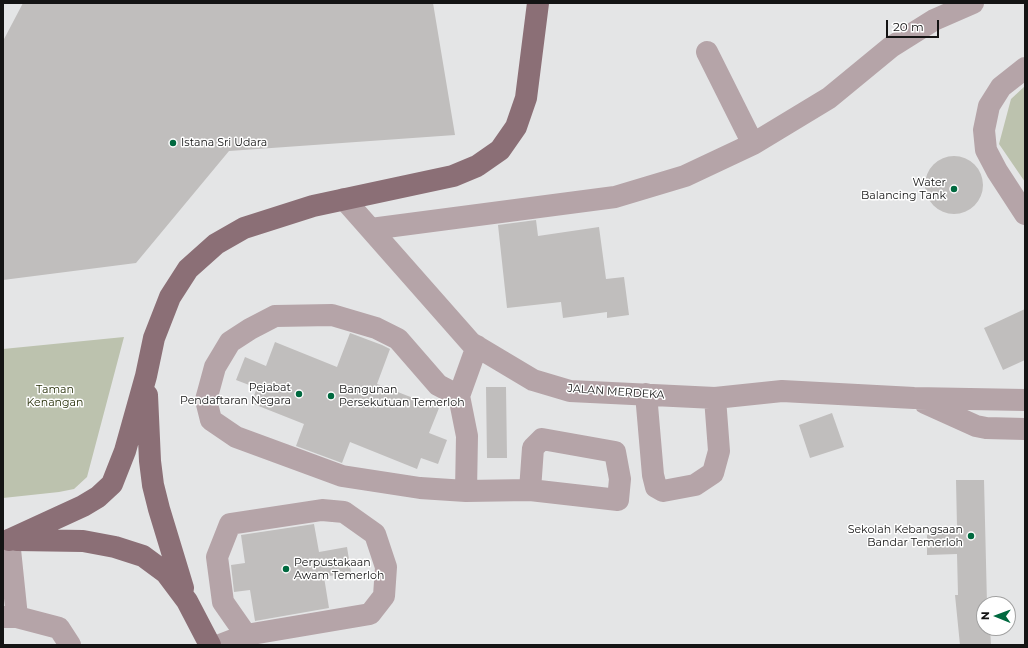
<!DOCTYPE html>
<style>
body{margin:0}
#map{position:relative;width:1028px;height:648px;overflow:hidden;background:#e4e5e6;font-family:Montserrat,sans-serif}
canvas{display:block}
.frame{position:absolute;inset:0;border:4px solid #141414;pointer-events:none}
.north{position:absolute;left:976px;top:596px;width:40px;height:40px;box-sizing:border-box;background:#fff;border:1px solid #a1a1a1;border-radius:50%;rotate:271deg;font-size:11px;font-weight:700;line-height:16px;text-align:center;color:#141414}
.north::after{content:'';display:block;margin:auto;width:14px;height:18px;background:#00693f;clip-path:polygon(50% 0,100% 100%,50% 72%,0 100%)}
.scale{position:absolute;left:886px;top:20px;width:53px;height:18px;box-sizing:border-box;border:2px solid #141414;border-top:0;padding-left:5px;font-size:12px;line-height:14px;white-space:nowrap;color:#141414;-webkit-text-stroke:3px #fff;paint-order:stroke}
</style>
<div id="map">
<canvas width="1028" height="648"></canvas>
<div class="frame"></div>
<div class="north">N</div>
<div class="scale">20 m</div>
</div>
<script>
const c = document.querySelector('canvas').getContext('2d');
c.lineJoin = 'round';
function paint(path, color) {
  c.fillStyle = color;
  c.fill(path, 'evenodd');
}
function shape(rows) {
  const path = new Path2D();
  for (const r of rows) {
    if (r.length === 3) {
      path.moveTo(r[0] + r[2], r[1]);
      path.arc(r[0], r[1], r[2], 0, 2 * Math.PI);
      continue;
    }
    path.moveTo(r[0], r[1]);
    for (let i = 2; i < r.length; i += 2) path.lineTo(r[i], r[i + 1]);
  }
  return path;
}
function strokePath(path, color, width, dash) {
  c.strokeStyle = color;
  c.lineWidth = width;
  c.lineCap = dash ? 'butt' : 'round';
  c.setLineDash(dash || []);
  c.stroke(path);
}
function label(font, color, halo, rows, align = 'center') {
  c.font = font + ' Montserrat,sans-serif';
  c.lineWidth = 3;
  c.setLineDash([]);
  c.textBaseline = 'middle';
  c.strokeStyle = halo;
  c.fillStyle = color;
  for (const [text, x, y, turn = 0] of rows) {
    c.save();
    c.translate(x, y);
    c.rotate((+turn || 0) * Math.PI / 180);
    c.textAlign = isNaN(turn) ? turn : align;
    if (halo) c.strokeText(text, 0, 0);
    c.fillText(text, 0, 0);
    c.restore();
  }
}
const green = shape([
 [1025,86,1025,182,999,144,1011,99],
 [124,337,87,477,74,489,59,492,3,498,3,349]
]);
const building = shape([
 [23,3,433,3,455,135,229,151,136,263,3,280,3,41],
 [954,185,29],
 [536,220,538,236,599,227,606,279,624,277,629,315,607,318,607,312,563,318,561,302,507,308,498,225],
 [1025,309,1025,360,1003,370,984,328],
 [350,333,382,345,390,349,377,384,439,408,429,433,447,440,438,464,421,458,417,469,350,442,342,463,296,446,304,424,251,403,257,388,236,380,245,357,266,366,275,342,337,367],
 [486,387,506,387,507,458,487,458],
 [832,413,844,447,810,458,799,425],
 [956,480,984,480,987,604,984,604,984,628,990,628,991,645,960,645,955,595,958,595,957,554,927,555,927,528,957,527],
 [314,524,319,552,347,547,351,572,324,577,329,608,255,621,250,590,234,592,231,565,245,563,241,535]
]);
const minor = shape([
 [707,52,753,144],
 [1025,68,1001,87,989,106,984,130,986,150,997,171,1025,214],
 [344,199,471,343,533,380,570,391,715,398,782,391,914,398,1025,400],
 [371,229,615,197,685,176,753,144,829,98,891,47,934,20,973,3],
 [646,394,653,475,656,487,663,491,695,485,713,473,719,451,715,398],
 [459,396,438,385,398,339,376,328,332,315,275,316,250,329,230,342,215,367,206,400,211,420,236,437,342,476,420,488,466,491,530,490,618,500,620,479,615,452,542,439,533,448,530,490],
 [925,403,976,426,986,428,1025,429],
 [466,491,467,436,459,396,477,346],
 [9,540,17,617],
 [3,617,17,617,59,628,70,645],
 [220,645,246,635,370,614,384,596,386,567,375,534,344,512,322,510,230,524,217,557,223,602,246,635]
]);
const major = shape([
 [147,395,150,461,153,485,159,509,183,588],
 [9,540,83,506,98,497,112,484,125,451,146,376,154,338,170,297,188,269,216,244,244,228,313,206,453,176,477,166,500,150,516,127,526,98,538,3],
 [17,540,83,541,115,547,143,556,166,573,187,601,210,645]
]);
const markers = [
 [173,143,4,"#00693f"],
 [954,189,4,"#00693f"],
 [299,394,4,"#00693f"],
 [331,396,4,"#00693f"],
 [971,536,4,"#00693f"],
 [286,569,4,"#00693f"]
];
const poiNames = [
 ["Istana Sri Udara",181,143],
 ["Water",946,183,"right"],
 ["Balancing Tank",946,196,"right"],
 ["Pejabat",291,388,"right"],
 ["Pendaftaran Negara",291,401,"right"],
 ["Bangunan",339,390],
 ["Persekutuan Temerloh",339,403],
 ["Sekolah Kebangsaan",963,530,"right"],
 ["Bandar Temerloh",963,543,"right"],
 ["Perpustakaan",294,563],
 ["Awam Temerloh",294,576]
];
const parkNames = [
 ["Taman",55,390],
 ["Kenangan",55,403]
];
const streetNames = [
 ["JALAN MERDEKA",616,392,4]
];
paint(green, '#bcc2ae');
paint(building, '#c0bebd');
strokePath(minor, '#b5a4a8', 22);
strokePath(major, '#8b6f76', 22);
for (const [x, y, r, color] of markers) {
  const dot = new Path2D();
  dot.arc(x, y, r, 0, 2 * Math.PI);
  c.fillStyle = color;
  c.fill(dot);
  strokePath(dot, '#fff', 1.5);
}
label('11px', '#141414', '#fff', poiNames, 'left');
label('11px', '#252e07', '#fff', parkNames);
label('11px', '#141414', '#fff', streetNames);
</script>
